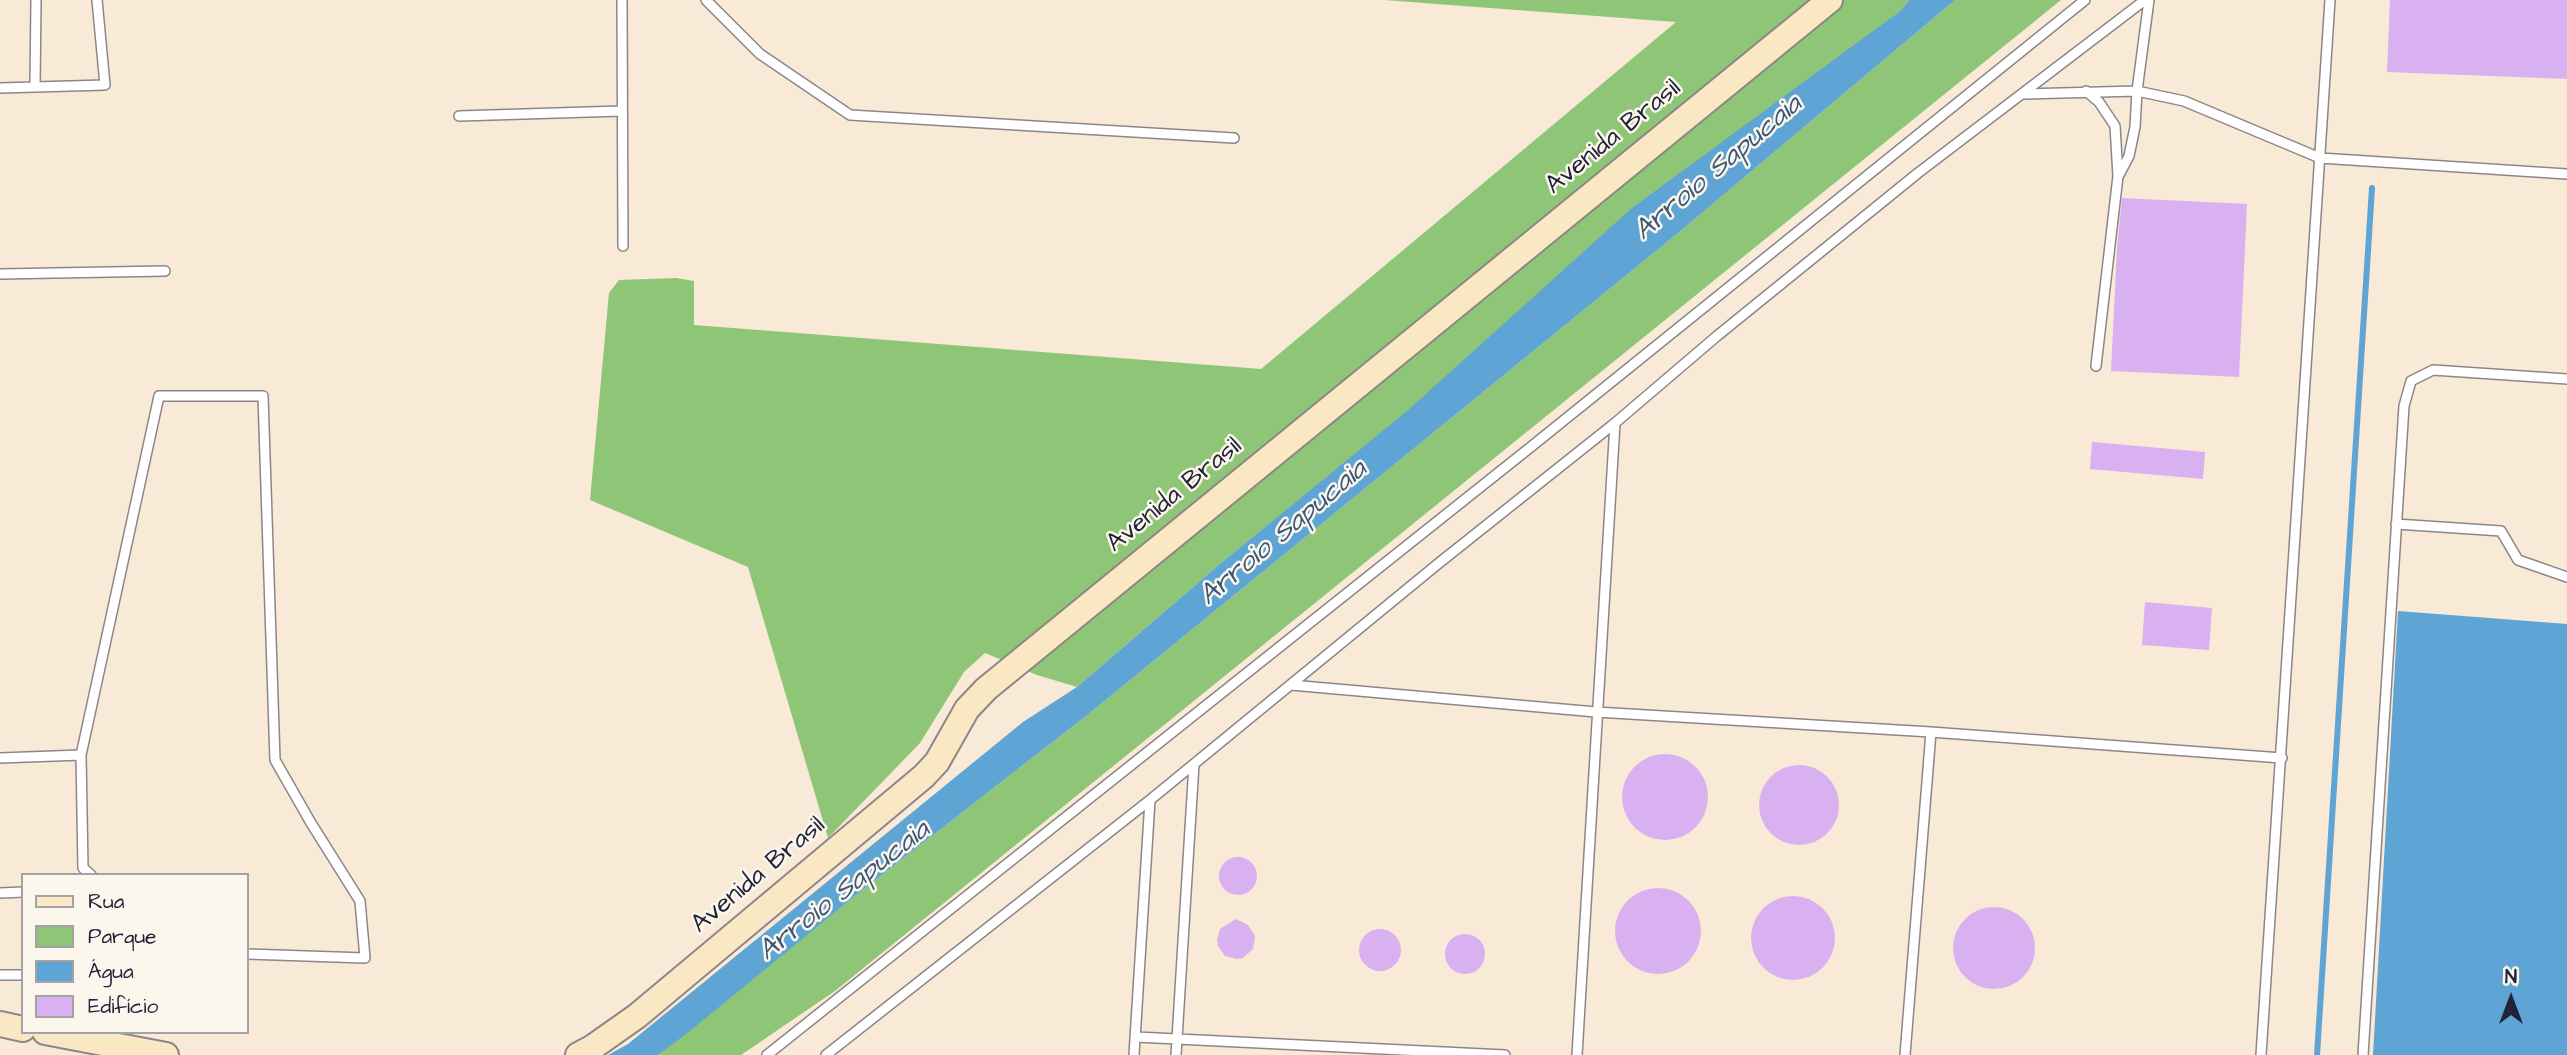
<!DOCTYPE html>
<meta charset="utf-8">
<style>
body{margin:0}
#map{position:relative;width:2567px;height:1055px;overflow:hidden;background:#f8ead7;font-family:"Architects Daughter",sans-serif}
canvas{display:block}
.legend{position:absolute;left:21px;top:873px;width:228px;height:161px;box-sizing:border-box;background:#fbf7ec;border:2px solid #a4a2a5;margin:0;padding:9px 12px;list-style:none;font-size:21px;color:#22223b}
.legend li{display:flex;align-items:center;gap:14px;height:35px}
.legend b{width:35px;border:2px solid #a4a2a5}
.north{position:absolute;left:2476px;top:964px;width:70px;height:70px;-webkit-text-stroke:5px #fbf7ec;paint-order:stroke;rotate:0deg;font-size:19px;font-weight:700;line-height:28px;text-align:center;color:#22223b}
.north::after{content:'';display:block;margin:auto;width:24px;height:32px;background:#22223b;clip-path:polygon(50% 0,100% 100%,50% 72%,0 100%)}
</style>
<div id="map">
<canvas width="2567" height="1055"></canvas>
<ul class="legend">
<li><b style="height:9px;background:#fae7c3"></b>Rua</li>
<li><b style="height:19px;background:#8fc577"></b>Parque</li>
<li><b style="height:19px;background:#5ea4d4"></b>Água</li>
<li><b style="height:19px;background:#d9b0f0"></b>Edifício</li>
</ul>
<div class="north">N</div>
</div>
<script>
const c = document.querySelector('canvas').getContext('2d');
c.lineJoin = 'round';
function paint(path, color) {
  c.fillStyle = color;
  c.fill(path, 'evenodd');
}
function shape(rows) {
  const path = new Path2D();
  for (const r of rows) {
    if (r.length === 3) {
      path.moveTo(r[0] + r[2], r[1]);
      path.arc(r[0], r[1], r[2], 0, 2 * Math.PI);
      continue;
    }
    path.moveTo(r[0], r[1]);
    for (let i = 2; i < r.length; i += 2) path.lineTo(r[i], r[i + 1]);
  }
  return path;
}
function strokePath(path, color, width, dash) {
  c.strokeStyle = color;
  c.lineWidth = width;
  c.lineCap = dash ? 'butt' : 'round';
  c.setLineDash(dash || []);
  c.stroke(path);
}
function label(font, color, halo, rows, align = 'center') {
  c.font = font + ' "Architects Daughter",sans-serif';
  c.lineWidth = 5;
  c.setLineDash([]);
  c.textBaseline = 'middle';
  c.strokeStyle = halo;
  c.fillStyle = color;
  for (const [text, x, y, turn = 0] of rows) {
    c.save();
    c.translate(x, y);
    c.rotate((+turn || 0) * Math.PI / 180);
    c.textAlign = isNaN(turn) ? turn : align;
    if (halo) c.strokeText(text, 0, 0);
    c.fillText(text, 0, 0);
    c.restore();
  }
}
const green = shape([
 [1384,0,1909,0,1899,12,1221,563,1077,687,1037,675,985,653,964,672,920,743,828,838,748,567,590,500,609,293,619,280,676,278,694,281,694,325,1261,369,1676,22],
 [1955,0,2061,0,835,991,741,1055,658,1055,856,895,1086,716,1678,233]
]);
const water = shape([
 [1909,0,1955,0,1678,233,1086,716,856,895,691,1030,658,1055,608,1055,628,1044,1023,722,1077,687,1221,563,1407,411,1632,208,1899,12],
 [2398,611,2567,624,2567,1055,2373,1055]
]);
const stream = shape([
 [2317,1055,2372,188]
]);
const building = shape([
 [2390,0,2567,0,2567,79,2387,72],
 [2122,198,2247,204,2239,377,2111,371,2117,248],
 [2092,442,2205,452,2203,479,2090,469],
 [2145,602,2212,608,2209,650,2142,645],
 [1665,797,43],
 [1799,805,40],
 [1238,876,19],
 [1658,931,43],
 [1793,938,42],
 [1994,948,41],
 [1236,919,1248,925,1255,936,1253,949,1243,958,1237,959,1225,956,1218,946,1217,940,1220,929],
 [1380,950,21],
 [1465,954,20]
]);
const service = shape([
 [622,0,623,246],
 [706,0,760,54,850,115,1234,138],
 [35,87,36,0],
 [0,88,105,85,97,0],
 [2086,91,2099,102,2115,126,2118,176,2096,366],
 [2024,94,2137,91,2184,101,2320,158,2567,174],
 [459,116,621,111],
 [2119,175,2129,156,2135,127,2137,91,2149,0],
 [0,274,165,271],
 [2396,524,2501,531,2518,560,2567,577],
 [1291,685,1596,712,1931,732,2282,758],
 [81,755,83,868,91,875],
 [0,758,81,755,159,396,263,396,275,760,311,823,360,901,365,958,247,954],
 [0,893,23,892],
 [0,975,23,975],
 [1136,1037,1505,1055],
 [767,1055,1532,446,2085,0],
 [826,1055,1150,800,1439,563,1615,423,1717,336,1918,173,2145,0],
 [1134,1055,1150,800],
 [1176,1055,1194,764],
 [1577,1055,1615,423],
 [1905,1055,1931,732],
 [2261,1055,2330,0],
 [2363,1055,2404,406,2411,381,2433,370,2567,379]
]);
const secondary = shape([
 [0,1024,23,1029],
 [45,1032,166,1055],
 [578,1055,593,1047,637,1016,924,776,937,762,967,709,986,689,1830,0]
]);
const streetNames = [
 ["Avenida Brasil",1614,138,-39],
 ["Avenida Brasil",1175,496,-39],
 ["Avenida Brasil",759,876,-40]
];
const waterNames = [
 ["Arroio Sapucaia",1719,169,-40],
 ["Arroio Sapucaia",1284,534,-40],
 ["Arroio Sapucaia",845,892,-38]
];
paint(green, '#8fc577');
paint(water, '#5ea4d4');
strokePath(stream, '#5ea4d4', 6);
paint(building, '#d9b0f0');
strokePath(service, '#8d8689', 12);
strokePath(secondary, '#8d8689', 28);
strokePath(service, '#fff', 9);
strokePath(secondary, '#fae7c3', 24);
label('26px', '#22223b', '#fbf7ec', streetNames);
label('italic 28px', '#3a5678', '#fbf7ec', waterNames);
</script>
